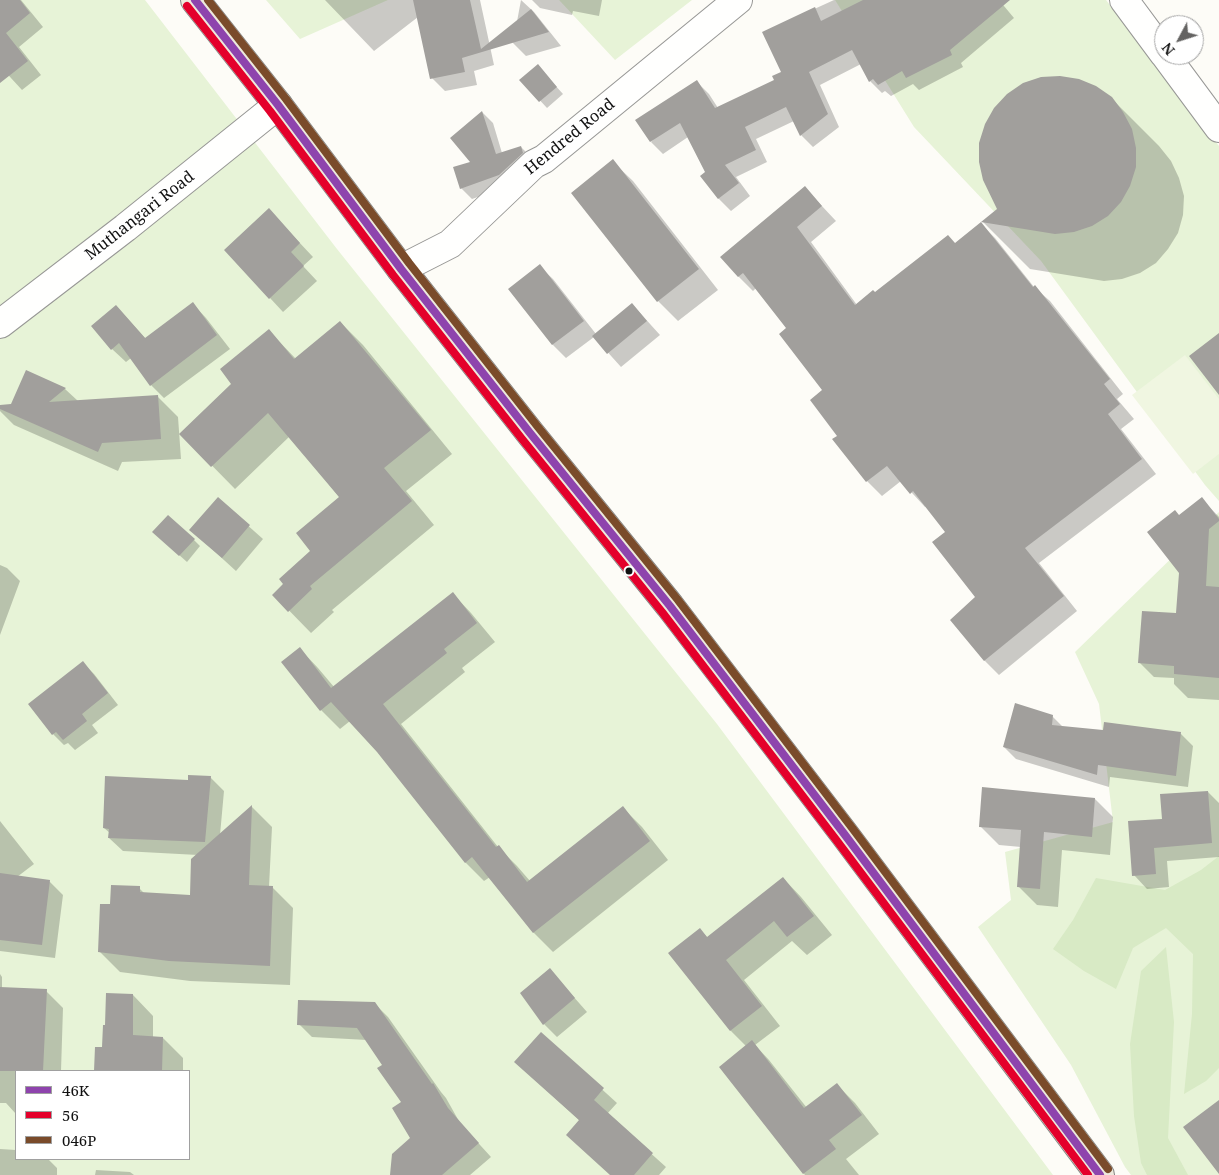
<!DOCTYPE html>
<style>
body{margin:0}
#map{position:relative;width:1219px;height:1175px;overflow:hidden;background:#fdfcf7;font-family:"Noto Serif",serif}
canvas{display:block}
.legend{position:absolute;left:15px;top:1070px;width:175px;height:90px;box-sizing:border-box;background:#fff;border:1px solid #a0a0a0;margin:0;padding:6px 9px;list-style:none;font-size:15px;color:#111}
.legend li{display:flex;align-items:center;gap:10px;height:25px}
.legend b{width:25px;border:1px solid #a0a0a0}
.north{position:absolute;left:1154px;top:15px;width:50px;height:50px;box-sizing:border-box;background:#fff;border:1px solid #a0a0a0;border-radius:50%;rotate:230deg;font-size:14px;font-weight:700;line-height:20px;text-align:center;color:#111}
.north::after{content:'';display:block;margin:auto;width:18px;height:22px;background:#646362;clip-path:polygon(50% 0,100% 100%,50% 72%,0 100%)}
</style>
<div id="map">
<canvas width="1219" height="1175"></canvas>
<ul class="legend">
<li><b style="height:6px;background:#8e44ad"></b>46K</li>
<li><b style="height:6px;background:#e4002b"></b>56</li>
<li><b style="height:6px;background:#7a4b2a"></b>046P</li>
</ul>
<div class="north">N</div>
</div>
<script>
const c = document.querySelector('canvas').getContext('2d');
c.lineJoin = 'round';
function paint(path, color) {
  c.fillStyle = color;
  c.fill(path, 'evenodd');
}
function shape(rows) {
  const path = new Path2D();
  for (const r of rows) {
    path.moveTo(r[0], r[1]);
    for (let i = 2; i < r.length; i += 2) path.lineTo(r[i], r[i + 1]);
  }
  return path;
}
function strokePath(path, color, width, dash) {
  c.strokeStyle = color;
  c.lineWidth = width;
  c.lineCap = dash ? 'butt' : 'round';
  c.setLineDash(dash || []);
  c.stroke(path);
}
function label(font, color, halo, rows, align = 'center') {
  c.font = font + ' "Noto Serif",serif';
  c.lineWidth = 5;
  c.setLineDash([]);
  c.textBaseline = 'middle';
  c.strokeStyle = halo;
  c.fillStyle = color;
  for (const [text, x, y, turn = 0] of rows) {
    c.save();
    c.translate(x, y);
    c.rotate((+turn || 0) * Math.PI / 180);
    c.textAlign = isNaN(turn) ? turn : align;
    if (halo) c.strokeText(text, 0, 0);
    c.fillText(text, 0, 0);
    c.restore();
  }
}
const green = shape([
 [0,0,145,0,337,249,717,724,1053,1175,0,1175],
 [16,1071,189,1071,189,1159,16,1159],
 [266,0,388,0,300,39],
 [559,0,692,0,615,60],
 [835,0,1106,0,1219,146,1219,501,1205,485,1041,261,914,127],
 [1219,512,1219,1175,1131,1175,1125,1167,1071,1065,978,927,1011,900,1005,852,1113,822,1099,704,1075,652]
]);
const forest = shape([
 [1219,856,1219,1068,1206,1081,1184,1094,1192,1014,1193,954,1166,928,1133,948,1116,989,1084,971,1053,949,1073,920,1096,878,1165,890,1201,870],
 [1166,947,1174,1022,1168,1138,1188,1175,1147,1175,1141,1163,1134,1116,1130,1044,1141,971]
]);
const pitch = shape([
 [1185,355,1219,399,1219,454,1193,474,1132,395]
]);
const shadow = shape([
 [0,0,21,0,43,27,19,47,41,75,22,90,0,66],
 [325,0,480,0,494,65,474,71,477,85,445,91,432,78,418,17,374,51],
 [521,0,534,12,561,46,526,56,513,43],
 [532,0,602,0,599,16,573,11,572,15,540,8],
 [834,0,999,0,1014,18,961,63,963,67,919,90,913,84,891,96,885,91,882,93,870,81,861,64,820,85,839,127,813,147,801,135,794,121,756,139,767,162,736,177,750,196,731,211,719,199,702,177,706,173,688,137,663,154,651,142,697,82,709,94,718,108,776,80,783,73,764,32],
 [544,73,563,94,547,108,521,80],
 [1111,98,1159,146,1171,161,1179,178,1184,196,1183,215,1178,233,1168,249,1156,263,1140,273,1122,279,1104,281,1030,269,983,222,999,209],
 [482,112,493,123,502,153,521,147,532,158,510,186,472,199,461,188,472,163],
 [612,161,633,181,718,290,678,321,658,301],
 [805,188,836,221,811,242,857,305,956,244,981,224,995,238,1034,287,1050,301,1123,394,1117,399,1134,419,1121,429,1156,474,1039,563,1077,611,999,675,985,661,951,620,977,598,947,532,926,506,925,507,901,481,882,496,867,481,834,439,838,436,823,390,788,328,756,288,753,291,738,276],
 [282,224,313,257,303,266,317,281,283,312,270,298],
 [539,266,553,279,596,334,632,304,660,335,621,367,594,337,566,358,553,345,509,289],
 [193,304,206,318,230,349,164,398,151,385,131,358,126,362,112,349,116,306,146,339],
 [340,322,363,345,452,454,406,491,434,525,332,610,334,612,311,633,274,595,311,551,340,498,290,436,235,489,181,434,232,384,269,331,296,359],
 [27,372,65,389,78,401,158,397,178,417,181,459,122,462,118,471,14,425,0,411,0,406,12,405],
 [218,499,263,539,236,571,191,530],
 [1202,499,1219,517,1219,700,1188,698,1174,684,1174,678,1154,677,1140,663,1178,615,1180,573,1180,516],
 [160,538,194,540,200,546,187,562],
 [0,565,7,568,20,581,0,635],
 [453,594,471,613,495,642,462,668,465,672,401,724,498,847,517,866,530,881,623,808,642,827,668,860,553,952,534,933,490,877,484,881,465,862,378,751,350,721,340,729,321,710,300,649,318,668,334,687],
 [83,663,94,674,118,705,92,725,98,733,75,750,68,743,64,745,53,734],
 [1052,716,1064,728,1104,731,1181,734,1193,746,1188,787,1110,777,1109,787,1016,759,1004,747],
 [210,777,224,791,220,835,252,807,272,827,269,887,273,888,293,908,290,985,190,981,120,972,100,952,111,906,139,888,145,894,191,897,198,855,123,851,109,838,110,833,104,828,189,781],
 [1208,792,1219,803,1219,857,1167,861,1169,887,1147,889,1134,875,1164,820],
 [1095,799,1113,817,1110,855,1062,850,1058,907,1037,905,1019,887,1021,847,999,845,980,826],
 [0,821,34,864,17,877,49,881,63,895,55,958,0,951],
 [783,878,801,897,832,935,807,955,792,941,744,980,780,1026,755,1045,769,1060,807,1108,837,1085,855,1103,879,1134,846,1159,859,1175,805,1175,721,1067,746,1046,731,1031,670,953,700,930,708,938],
 [550,970,587,1012,557,1037,544,1024],
 [0,974,2,977,2,988,46,991,63,1008,61,1071,16,1071,16,1114,6,1103,0,1103],
 [133,995,153,1016,153,1037,163,1038,183,1058,183,1071,95,1071,97,1048,103,1049],
 [375,1004,388,1017,441,1092,446,1098,460,1123,491,1157,470,1175,391,1175,412,1138,403,1103,383,1065,367,1040,312,1037,299,1024],
 [541,1034,617,1103,607,1114,666,1167,659,1175,611,1175,580,1121,530,1075],
 [0,1149,16,1150,16,1159,48,1159,57,1168,57,1175,0,1175],
 [96,1170,130,1172,134,1175,95,1175]
]);
const building = shape([
 [0,0,20,0,30,13,6,33,28,61,0,83],
 [413,0,470,0,481,49,531,9,549,32,462,58,465,72,430,79],
 [863,0,1010,0,950,50,952,55,906,78,902,71,878,85,873,79,869,82,852,50,809,72,828,114,800,136,786,107,745,127,756,150,725,165,739,183,718,199,700,176,705,172,680,123,650,142,635,120,697,80,715,108,774,80,772,76,781,72,762,32,815,7,821,21],
 [538,64,557,87,539,102,519,80],
 [1060,76,1079,79,1096,86,1112,97,1123,112,1132,129,1136,148,1136,167,1130,186,1121,202,1108,216,1092,226,1074,232,1055,234,981,222,997,209,983,180,979,162,979,143,985,124,994,108,1007,94,1023,83,1041,77],
 [482,111,496,154,521,146,523,153,499,175,460,189,453,167,470,162,450,138],
 [613,159,699,269,657,302,571,193],
 [805,186,822,206,797,227,855,305,873,290,875,292,948,235,955,243,981,222,1033,287,1035,285,1110,379,1104,384,1120,404,1108,414,1142,459,1025,548,1064,596,984,661,950,620,975,597,932,542,945,532,913,491,910,494,887,466,866,482,832,439,837,436,810,400,822,390,779,334,786,328,743,273,738,277,720,257],
 [269,208,300,243,291,252,304,266,269,299,224,250],
 [540,264,584,321,552,345,508,289],
 [193,302,217,335,150,386,119,343,111,350,91,326,116,305,145,338],
 [632,303,647,321,607,354,592,336],
 [340,321,431,430,384,468,412,501,310,586,312,589,288,612,272,595,283,584,279,579,310,551,296,533,339,497,268,413,211,467,179,434,231,384,220,369,269,329,294,359],
 [1219,333,1219,395,1189,356],
 [26,370,66,388,49,402,158,395,161,439,102,443,98,452,0,409,0,405,11,404],
 [218,497,250,525,222,558,189,530],
 [1202,497,1219,519,1219,521,1209,529,1206,586,1219,587,1219,678,1174,674,1174,666,1138,663,1142,611,1176,613,1179,573,1147,532,1175,510,1179,515],
 [168,515,195,539,179,556,152,532],
 [453,592,477,623,444,649,447,653,383,704,496,847,499,845,527,882,623,806,650,841,533,933,472,857,465,863,377,752,331,702,320,711,281,662,300,647,331,688],
 [83,661,108,693,82,714,87,721,63,740,56,732,52,735,28,704],
 [1015,703,1053,715,1052,725,1103,730,1104,722,1181,732,1176,776,1098,765,1097,775,1003,747],
 [188,775,211,776,205,842,108,838,109,829,103,828,105,776,188,780],
 [982,787,1095,798,1092,837,1044,832,1040,889,1017,887,1021,830,979,827],
 [1208,791,1212,843,1154,848,1156,874,1132,876,1128,821,1162,819,1160,794],
 [252,805,249,885,273,886,270,966,169,961,98,952,100,904,110,904,111,885,140,886,140,892,190,895,191,859],
 [0,873,50,880,42,945,0,940],
 [783,877,814,916,787,937,774,921,726,960,762,1006,730,1031,668,953,700,928,707,937],
 [550,968,575,998,543,1025,520,993],
 [0,987,47,989,43,1071,0,1071],
 [106,993,133,994,133,1035,163,1037,162,1071,94,1071,95,1047,102,1047,103,1025,105,1025],
 [298,1000,375,1002,432,1084,433,1083,448,1108,479,1143,442,1175,390,1175,392,1154,410,1138,392,1108,401,1102,377,1068,382,1065,357,1028,297,1025],
 [541,1032,604,1088,594,1100,653,1153,634,1175,610,1175,566,1135,579,1120,514,1062],
 [752,1040,804,1108,837,1083,862,1115,829,1140,836,1149,803,1174,719,1067],
 [1219,1100,1219,1174,1183,1127]
]);
const minor = shape([
 [1124,0,1164,54],
 [1165,55,1219,128],
 [401,269,450,244,534,164,544,159,738,0],
 [0,324,125,228,278,105]
]);
const major = shape([
 [195,0,278,105,401,269,530,433,670,606,845,835,1100,1175]
]);
const bus1 = shape([
 [195,0,278,105,401,269,530,433,670,606,845,835,1100,1175]
]);
const bus2 = shape([
 [187,6,270,111,393,275,522,439,662,612,837,841,1088,1175]
]);
const bus3 = shape([
 [208,0,286,99,409,263,538,427,678,600,853,829,1108,1169]
]);
const markers = [
 [629,571,4.5,"#111"]
];
const streetNames = [
 ["Hendred Road",570,137,-39],
 ["Muthangari Road",140,216,-38]
];
paint(green, '#e7f3d7');
paint(forest, '#d8eac5');
paint(pitch, '#f0f6e1');
paint(shadow, '#0003');
paint(building, '#a19f9c');
strokePath(minor, '#979795', 30);
strokePath(major, '#858482', 30);
strokePath(minor, '#fffffe', 28);
strokePath(major, '#ede9dc', 28);
strokePath(bus1, '#8e44ad', 8);
strokePath(bus2, '#e4002b', 8);
strokePath(bus3, '#7a4b2a', 8);
for (const [x, y, r, color] of markers) {
  const dot = new Path2D();
  dot.arc(x, y, r, 0, 2 * Math.PI);
  c.fillStyle = color;
  c.fill(dot);
  strokePath(dot, '#fff', 2);
}
label('16px', '#111', '#fff', streetNames);
</script>
